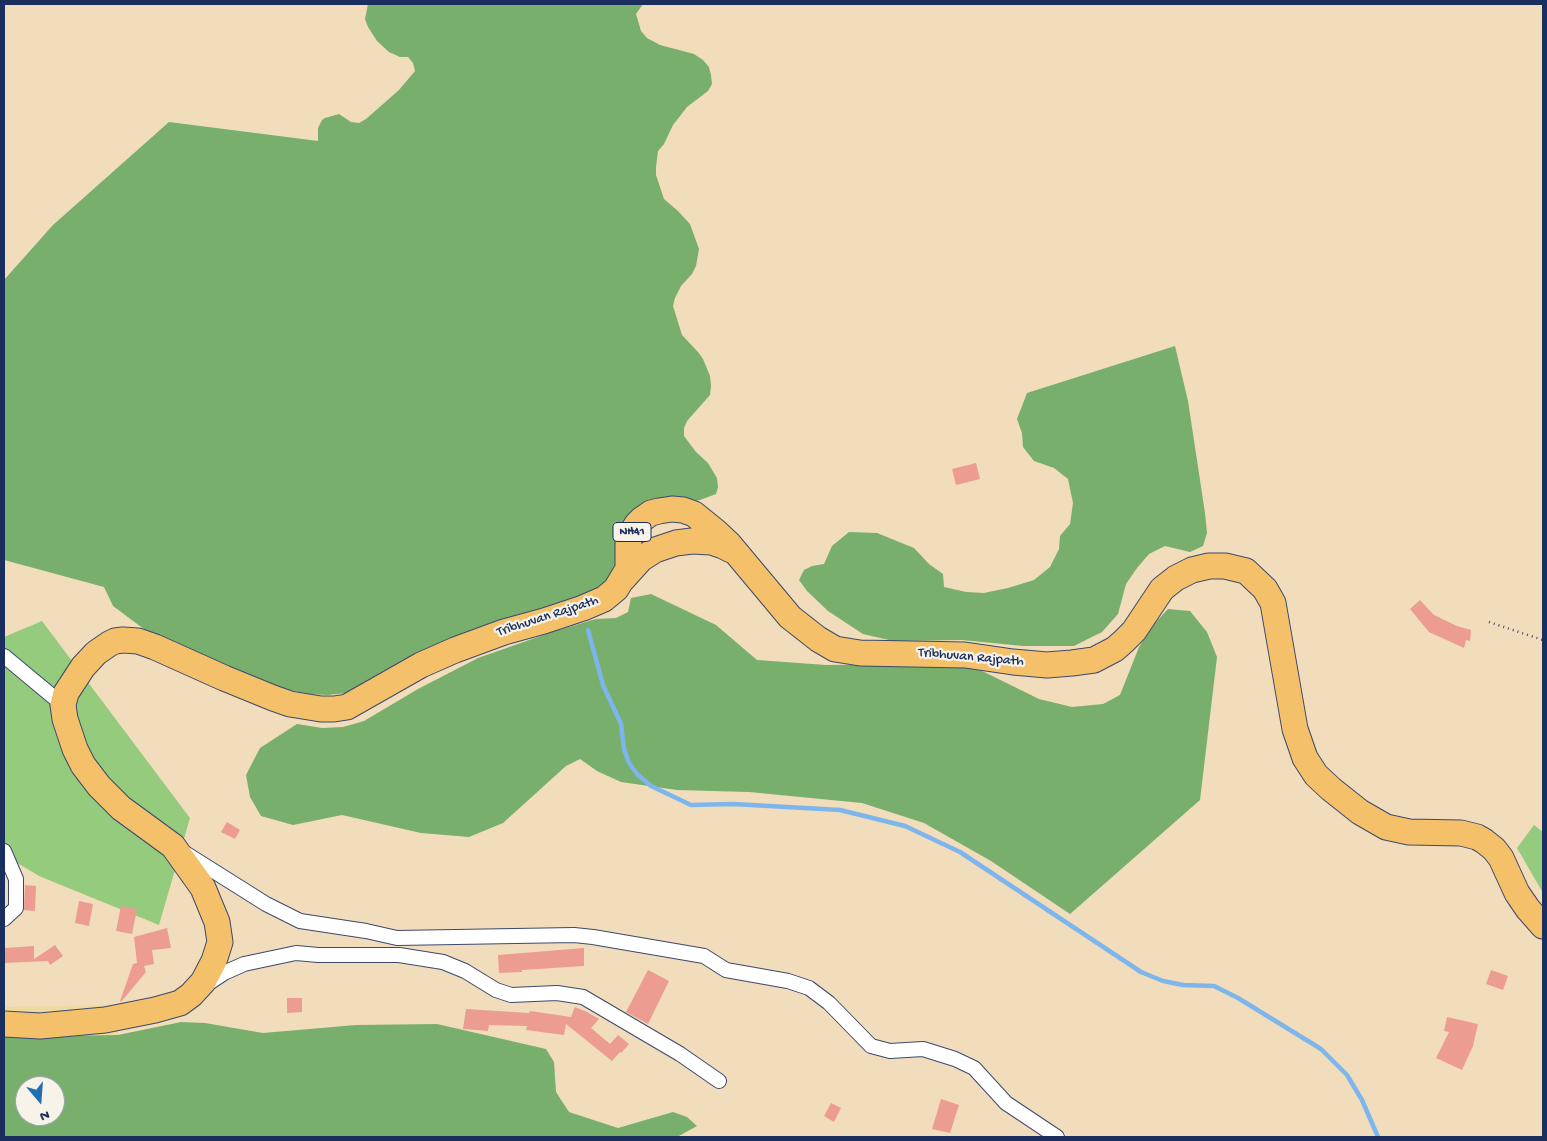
<!DOCTYPE html>
<style>
body{margin:0}
#map{position:relative;width:1547px;height:1141px;overflow:hidden;background:#f1dcbc;font-family:"Gochi Hand",sans-serif}
canvas{display:block}
.frame{position:absolute;inset:0;border:5px solid #1b2f5e;pointer-events:none}
.north{position:absolute;left:15px;top:1076px;width:50px;height:50px;box-sizing:border-box;background:#f7f3e8;border:1px solid #9fa5b1;border-radius:50%;rotate:162deg;font-size:14px;font-weight:700;line-height:20px;text-align:center;color:#1b2f5e}
.north::after{content:'';display:block;margin:auto;width:18px;height:22px;background:#1f6fb2;clip-path:polygon(50% 0,100% 100%,50% 72%,0 100%)}
</style>
<div id="map">
<canvas width="1547" height="1141"></canvas>
<div class="frame"></div>
<div class="north">N</div>
</div>
<script>
const c = document.querySelector('canvas').getContext('2d');
c.lineJoin = 'round';
function paint(path, color) {
  c.fillStyle = color;
  c.fill(path, 'evenodd');
}
function shape(rows) {
  const path = new Path2D();
  for (const r of rows) {
    path.moveTo(r[0], r[1]);
    for (let i = 2; i < r.length; i += 2) path.lineTo(r[i], r[i + 1]);
  }
  return path;
}
function strokePath(path, color, width, dash) {
  c.strokeStyle = color;
  c.lineWidth = width;
  c.lineCap = dash ? 'butt' : 'round';
  c.setLineDash(dash || []);
  c.stroke(path);
}
function label(font, color, halo, rows, align = 'center') {
  c.font = font + ' "Gochi Hand",sans-serif';
  c.lineWidth = 4.5;
  c.setLineDash([]);
  c.textBaseline = 'middle';
  c.strokeStyle = halo;
  c.fillStyle = color;
  for (const [text, x, y, turn = 0] of rows) {
    c.save();
    c.translate(x, y);
    c.rotate((+turn || 0) * Math.PI / 180);
    c.textAlign = isNaN(turn) ? turn : align;
    if (halo) c.strokeText(text, 0, 0);
    c.fillText(text, 0, 0);
    c.restore();
  }
}
const green = shape([
 [42,621,190,818,159,925,39,876,4,855,4,637],
 [1534,825,1543,832,1543,893,1517,848]
]);
const forest = shape([
 [368,4,643,4,636,14,641,31,647,38,660,45,694,54,703,60,709,67,711,75,712,84,708,91,687,107,673,125,664,144,658,151,656,167,656,175,664,199,678,211,690,224,699,249,696,266,692,274,681,286,675,298,673,306,682,335,698,352,703,359,710,376,711,386,710,395,687,421,684,428,684,436,696,452,708,463,717,478,718,487,716,494,700,500,687,503,669,499,614,575,594,593,347,693,327,695,309,694,279,688,152,635,113,606,104,587,4,560,4,280,53,225,169,122,318,141,318,128,322,120,325,118,339,114,351,122,359,123,366,119,399,90,415,71,413,63,408,57,400,57,389,52,377,41,368,27,365,19],
 [1175,346,1188,401,1205,513,1207,533,1203,546,1190,552,1165,546,1149,554,1137,568,1126,584,1118,614,1102,632,1074,646,1023,646,962,640,893,641,863,634,828,611,807,591,799,580,804,570,812,566,824,564,832,546,849,532,877,533,914,548,929,564,943,574,944,587,966,592,984,593,1008,588,1034,580,1050,567,1059,549,1060,536,1070,524,1073,503,1068,479,1054,468,1034,461,1023,447,1022,433,1017,419,1027,393],
 [651,594,716,625,757,660,826,665,946,664,978,669,1039,699,1072,707,1103,704,1120,695,1139,647,1155,623,1168,609,1190,611,1207,632,1217,657,1200,800,1070,914,991,861,924,823,862,803,749,792,677,790,621,782,597,771,580,759,566,766,503,823,469,837,421,833,342,815,293,825,261,816,250,797,246,775,260,748,297,724,322,728,343,727,364,721,418,689,478,658,552,632,596,619,616,618,628,612,631,598],
 [181,1022,205,1023,263,1033,356,1025,437,1024,546,1049,554,1062,556,1092,569,1112,618,1128,673,1112,687,1117,697,1126,677,1137,4,1137,4,1036,118,1035],
 [25,1086,55,1086,55,1116,25,1116]
]);
const sand = shape([
 [119,1005,118,1035,4,1036,4,1007]
]);
const stream = shape([
 [588,630,603,685,621,724,624,749,629,763,638,775,651,786,691,805,733,804,840,810,905,826,960,852,1141,972,1163,981,1183,985,1214,986,1238,998,1321,1049,1347,1075,1362,1100,1378,1137]
]);
const building = shape([
 [976,463,980,479,956,485,952,469],
 [1420,600,1434,615,1457,626,1471,630,1470,641,1466,640,1464,648,1429,632,1410,609],
 [227,822,240,830,235,839,221,832],
 [25,885,36,886,35,911,24,910],
 [79,901,93,904,89,926,75,923],
 [121,906,137,909,132,934,116,931],
 [167,928,171,948,152,950,154,964,144,966,146,972,121,1002,120,1001,133,964,137,963,134,937],
 [55,945,63,956,50,965,48,961,4,963,4,948,34,946,34,959],
 [584,948,584,966,522,970,522,972,499,973,498,955],
 [648,970,669,981,648,1024,626,1012],
 [1491,970,1508,976,1503,990,1486,984],
 [287,998,302,998,302,1012,287,1013],
 [575,1007,587,1012,599,1019,591,1028,610,1044,618,1035,629,1044,621,1053,620,1052,612,1061,566,1024,564,1035,526,1030,527,1026,489,1025,488,1031,463,1029,466,1009,529,1013,530,1011,571,1017],
 [1447,1017,1478,1024,1473,1046,1462,1070,1436,1058,1449,1032,1444,1031],
 [941,1099,959,1105,950,1133,932,1129],
 [831,1103,841,1108,834,1122,824,1116]
]);
const path = shape([
 [1489,622,1543,640]
]);
const street = shape([
 [4,656,63,705],
 [4,851,16,879,16,908,4,919],
 [185,853,266,904,300,921,366,931,397,938,574,935,593,937,704,956,726,970,788,981,809,988,829,1003,871,1046,890,1051,923,1049,955,1059,974,1068,1006,1103,1057,1137],
 [206,985,224,973,244,964,296,953,318,955,399,955,443,962,465,971,496,990,511,995,557,993,583,997,680,1054,719,1081]
]);
const highway = shape([
 [623,579,641,559,655,550,676,543,692,541,711,542,723,546,731,550],
 [4,1024,40,1026,105,1020,155,1010,180,1003,191,995,203,982,214,961,220,942,217,922,203,888,173,846,121,808,99,786,83,765,75,749,65,719,63,705,66,693,83,667,96,653,109,644,115,641,123,640,138,641,155,647,224,678,273,698,290,704,321,709,334,709,347,707,421,665,455,650,504,632,544,621,583,608,604,599,616,589,628,569,628,544,631,534,637,524,641,520,651,513,659,511,672,509,683,510,694,514,715,531,729,544,790,617,818,639,835,649,860,653,965,655,1013,662,1047,665,1072,663,1094,660,1115,649,1124,641,1134,631,1162,589,1176,578,1192,570,1209,566,1225,566,1246,571,1265,589,1273,603,1295,729,1305,758,1316,775,1331,789,1360,812,1386,827,1409,832,1461,833,1477,837,1484,841,1494,849,1501,858,1517,893,1528,909,1543,926]
]);
const shields = [
 [632,532,38]
];
const shieldNames = [
 ["NH41",632,532]
];
const streetNames = [
 ["Tribhuvan Rajpath",548,617,-18],
 ["Tribhuvan Rajpath",971,658,5]
];
paint(green, '#95cb7d');
paint(forest, '#78af6c');
paint(sand, '#eeda9e');
strokePath(stream, '#7db5ed', 4.5);
paint(building, '#ed9c91');
strokePath(street, '#3b496c', 16);
strokePath(highway, '#3b496c', 27);
strokePath(path, '#3b496c', 2.5, [1, 4]);
strokePath(street, '#fff', 14);
strokePath(highway, '#f4c16a', 25);
for (const [x, y, w] of shields) {
  const box = new Path2D();
  box.roundRect(x - w / 2, y - 9.5, w, 19, 4);
  c.fillStyle = '#f7f3e8';
  c.fill(box);
  strokePath(box, '#1b2f5e', 1);
}
label('bold 12px', '#1b2f5e', null, shieldNames);
label('14px', '#1b2f5e', '#f7f3e8', streetNames);
</script>
